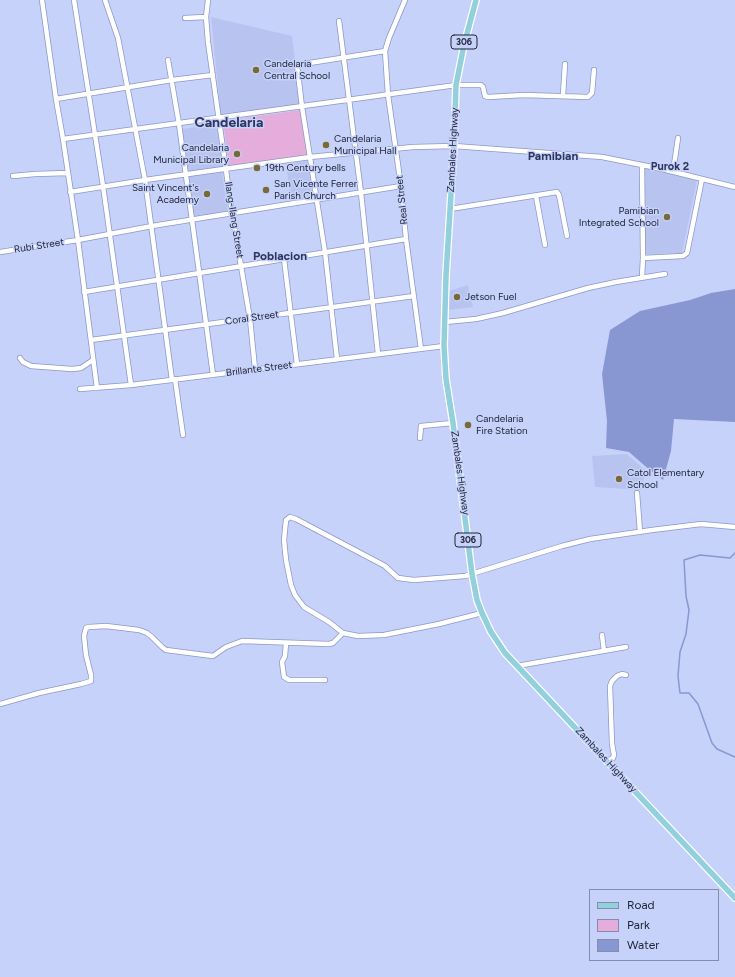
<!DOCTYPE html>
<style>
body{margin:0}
#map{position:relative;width:735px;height:977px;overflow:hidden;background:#c7d2fa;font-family:Figtree,sans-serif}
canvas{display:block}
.legend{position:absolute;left:589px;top:889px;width:130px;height:72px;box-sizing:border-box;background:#c7d2fa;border:1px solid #848dac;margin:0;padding:5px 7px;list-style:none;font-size:12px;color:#202538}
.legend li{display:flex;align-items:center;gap:8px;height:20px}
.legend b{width:20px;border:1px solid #848dac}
</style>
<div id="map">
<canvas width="735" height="977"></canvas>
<ul class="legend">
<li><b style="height:5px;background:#92d0dd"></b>Road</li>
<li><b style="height:11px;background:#e5addb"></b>Park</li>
<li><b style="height:11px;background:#8897d2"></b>Water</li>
</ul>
</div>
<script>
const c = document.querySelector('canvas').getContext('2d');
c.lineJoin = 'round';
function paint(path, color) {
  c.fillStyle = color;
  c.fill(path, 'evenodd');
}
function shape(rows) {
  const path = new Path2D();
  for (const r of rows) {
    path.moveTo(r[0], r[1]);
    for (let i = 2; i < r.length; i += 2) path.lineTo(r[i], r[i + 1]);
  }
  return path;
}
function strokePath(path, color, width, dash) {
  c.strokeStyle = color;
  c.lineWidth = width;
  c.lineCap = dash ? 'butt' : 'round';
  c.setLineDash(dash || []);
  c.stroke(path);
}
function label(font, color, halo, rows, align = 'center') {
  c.font = font + ' Figtree,sans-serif';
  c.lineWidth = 3;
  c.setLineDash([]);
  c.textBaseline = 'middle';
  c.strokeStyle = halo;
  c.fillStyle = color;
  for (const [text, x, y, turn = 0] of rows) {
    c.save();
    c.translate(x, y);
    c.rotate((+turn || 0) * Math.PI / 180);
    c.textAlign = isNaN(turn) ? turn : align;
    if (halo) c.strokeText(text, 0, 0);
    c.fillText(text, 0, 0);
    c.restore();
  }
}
const built = shape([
 [211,17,292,36,300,104,221,116],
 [216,124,223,167,189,172,182,129],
 [307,161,313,198,291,201,286,164],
 [644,167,697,180,682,253,644,254],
 [222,172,228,212,192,217,186,177],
 [468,285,473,307,448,310,449,291],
 [627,454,645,470,642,490,595,487,592,456]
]);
const green = shape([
 [301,110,308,155,229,166,223,121]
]);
const water = shape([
 [735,289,735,422,674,419,671,451,663,480,645,466,629,452,606,448,607,421,602,374,610,330,640,311,690,300,711,293]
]);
const stream = shape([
 [735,553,730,558,700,555,684,560,686,596,689,610,686,634,680,652,678,676,680,693,689,693,698,704,712,743,717,749,735,757]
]);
const minor = shape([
 [42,0,56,99,63,139,78,240,97,388],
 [74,0,103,186,131,385],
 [105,0,118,38,145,180,172,380],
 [208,0,206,17,208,42,232,213,250,319,255,369],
 [185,18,206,17],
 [339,21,361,193,378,354],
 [385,51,388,95,401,186,406,239,421,349],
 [168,60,179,124,213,375],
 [563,95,565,64],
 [56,99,172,80,213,75],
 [63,139,456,85,481,85,483,87,485,96,488,97,524,95,588,97,592,93,594,70],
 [673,172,678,138],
 [13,176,35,174,68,173],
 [70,192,145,180,310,157,413,147,454,146,602,157,662,169,735,187],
 [536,196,545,245],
 [450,209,557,192,559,195,567,236],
 [0,252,78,240,152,226,401,186],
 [643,258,683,256,687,253,702,179],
 [284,259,297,364],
 [642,277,643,258,642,165],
 [84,292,406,239],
 [445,322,476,319,503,313,588,288,616,282,665,274],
 [91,340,414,296],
 [20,358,23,362,31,366,72,369,81,368,93,360],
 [337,359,325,252,302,107,297,65,385,51,389,38,405,0],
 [175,379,183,435],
 [80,389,131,385,444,346],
 [420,438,421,426,453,423],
 [637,493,640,532],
 [482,613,439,624,384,635,358,636,343,633,329,622,304,607,295,595,291,585,286,560,284,540,286,520,290,517,296,519,385,566,398,578,414,580,465,576,562,546,590,539,652,530,701,524,735,527],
 [602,635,604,651],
 [286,643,285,656,282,662,284,677,289,680,325,680],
 [517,666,626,647],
 [0,704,39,693,81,684,91,681,91,675,86,655,84,636,86,628,89,627,106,626,139,630,147,633,152,637,162,647,166,650,213,656,226,647,242,641,329,644,333,643,343,633],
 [607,761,613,758,614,755,612,744,610,686,612,681,617,676,622,674,626,675]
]);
const major = shape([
 [476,0,464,45,456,85,454,146,446,275,444,346,446,379,453,423,472,574,477,600,482,613,491,632,505,653,735,898]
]);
const markers = [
 [256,70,4,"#786936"],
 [326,145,4,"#786936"],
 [237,154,4,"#786936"],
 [257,168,4,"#786936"],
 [266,190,4,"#786936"],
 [207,194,4,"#786936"],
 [667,217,4,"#786936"],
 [457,297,4,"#786936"],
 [468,425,4,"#786936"],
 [619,479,4,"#786936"]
];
const shields = [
 [464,42,26],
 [468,540,26]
];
const shieldNames = [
 ["306",464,42],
 ["306",468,540]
];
const poiNames = [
 ["Candelaria",264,64],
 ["Central School",264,76],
 ["Candelaria",334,139],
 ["Municipal Hall",334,151],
 ["Candelaria",229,148,"right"],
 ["Municipal Library",229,160,"right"],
 ["19th Century bells",265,168],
 ["San Vicente Ferrer",274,184],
 ["Parish Church",274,196],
 ["Saint Vincent's",199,188,"right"],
 ["Academy",199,200,"right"],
 ["Pamibian",659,211,"right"],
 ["Integrated School",659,223,"right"],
 ["Jetson Fuel",465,297],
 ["Candelaria",476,419],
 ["Fire Station",476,431],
 ["Catol Elementary",627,473],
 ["School",627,485]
];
const streetNames = [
 ["Zambales Highway",453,150,-87],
 ["Real Street",402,200,-96],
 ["Ilang-Ilang Street",234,220,81],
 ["Rubi Street",39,246,-9],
 ["Coral Street",252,318,-8],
 ["Brillante Street",259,369,-7],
 ["Zambales Highway",460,473,82],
 ["Zambales Highway",606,760,47]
];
const neighbourhoodNames = [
 ["Purok 2",670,167]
];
const quarterNames = [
 ["Pamibian",553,156],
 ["Poblacion",280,256]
];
const districtNames = [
 ["Candelaria",229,123]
];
paint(built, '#b8c3f0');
paint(green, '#e5addb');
paint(water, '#8897d2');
strokePath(stream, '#8897d2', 1.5);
strokePath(minor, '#8b98c7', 6);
strokePath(major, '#fff', 8);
strokePath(minor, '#fff', 4.5);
strokePath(major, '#92d0dd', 5.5);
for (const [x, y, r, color] of markers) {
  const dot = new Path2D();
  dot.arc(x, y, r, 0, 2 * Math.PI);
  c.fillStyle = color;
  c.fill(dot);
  strokePath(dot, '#c7d2fa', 1.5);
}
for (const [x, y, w] of shields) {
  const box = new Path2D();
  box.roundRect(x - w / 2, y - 7, w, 14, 3);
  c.fillStyle = '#c7d2fa';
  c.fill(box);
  strokePath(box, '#202538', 1);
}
label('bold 9px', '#202538', null, shieldNames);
label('10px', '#202538', '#c7d2fa', poiNames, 'left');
label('10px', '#202538', '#c7d2fa', streetNames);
label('bold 11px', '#2e365f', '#c7d2fa', neighbourhoodNames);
label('bold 12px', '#2e365f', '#c7d2fa', quarterNames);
label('bold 14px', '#2e365f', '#c7d2fa', districtNames);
</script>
